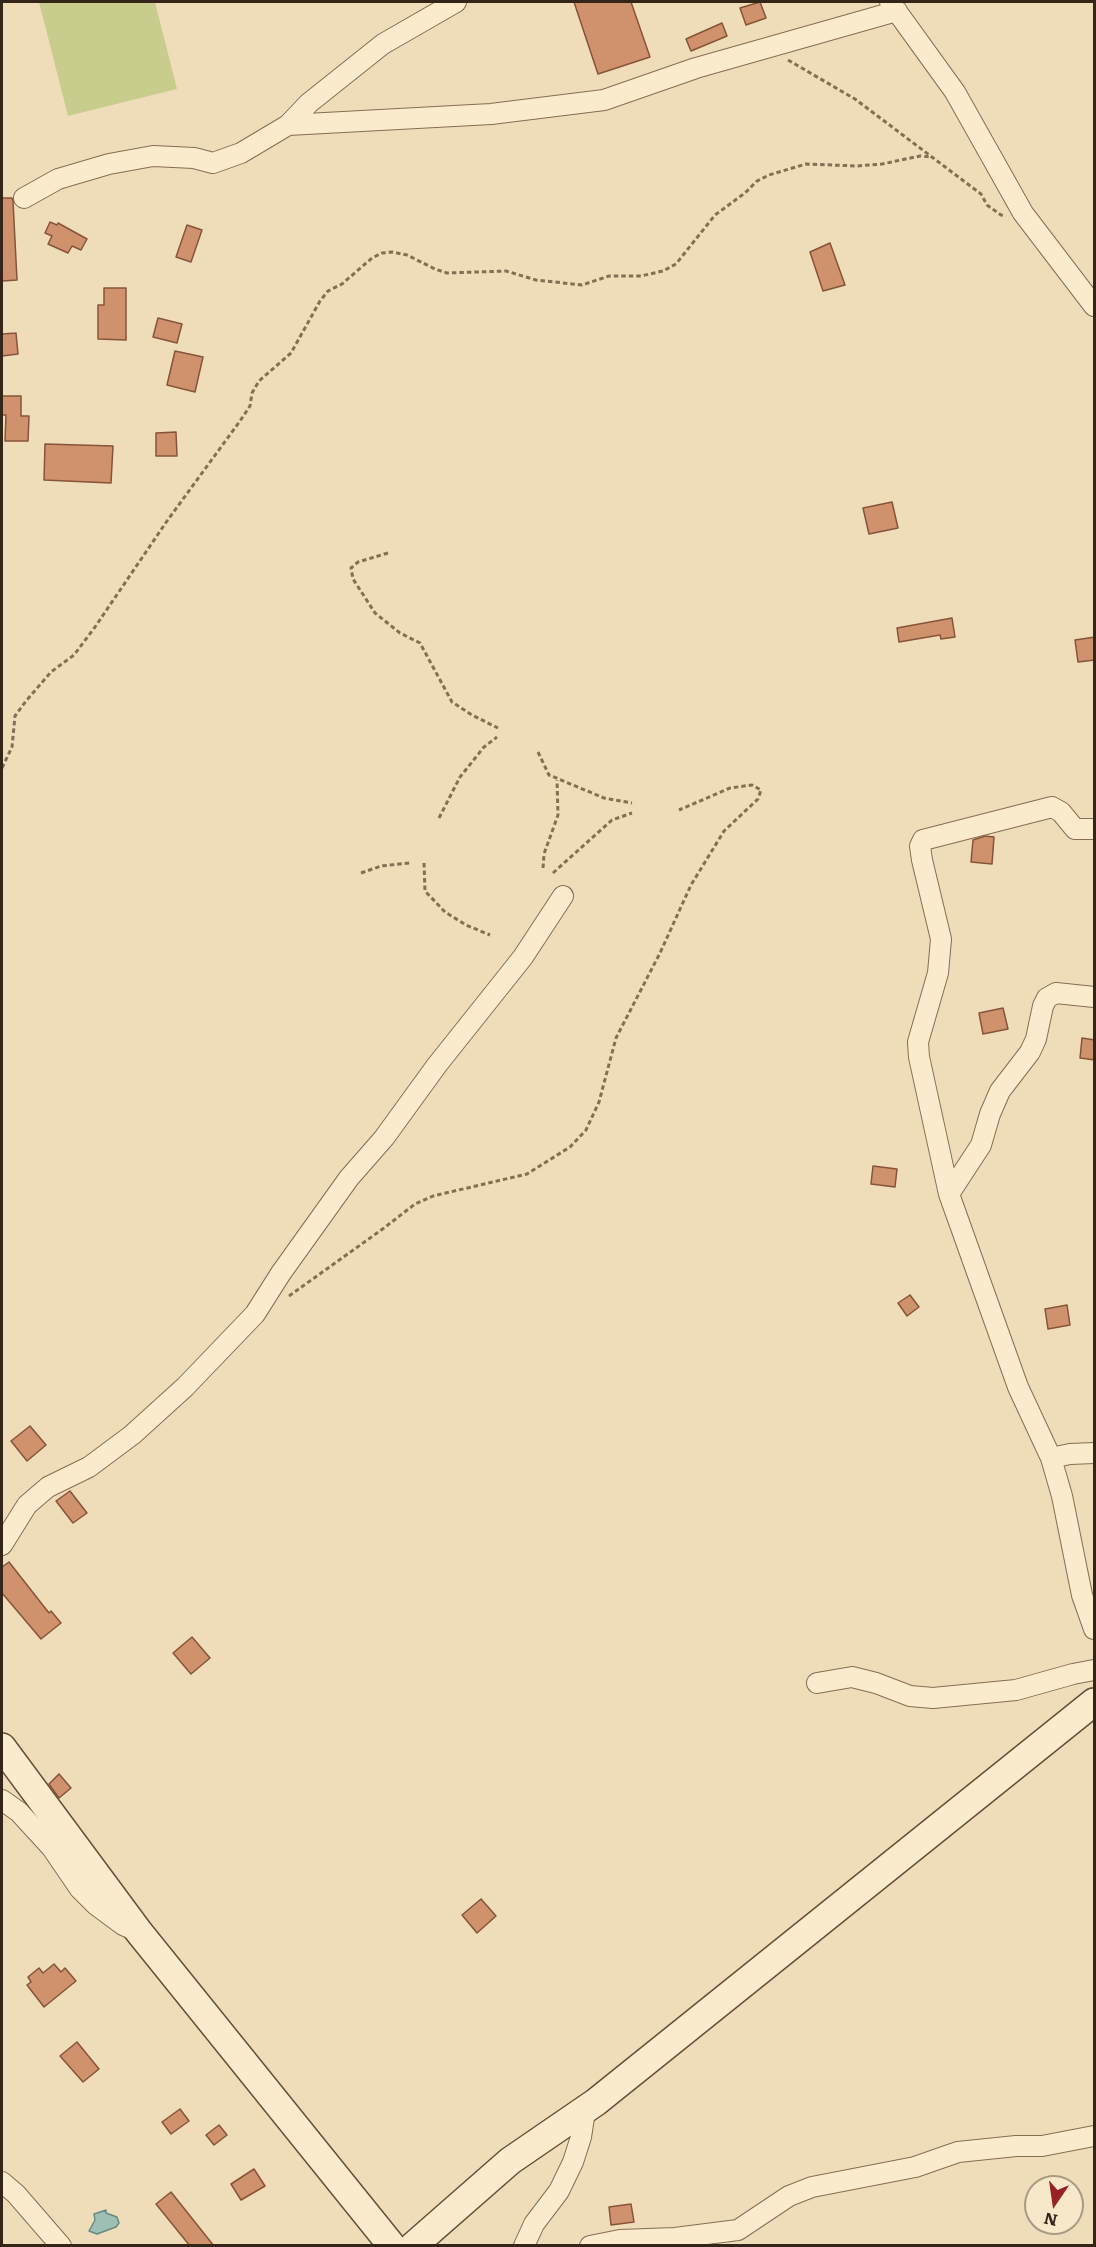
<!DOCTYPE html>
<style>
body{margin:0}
#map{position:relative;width:1096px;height:2247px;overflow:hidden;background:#efddb9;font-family:Literata,serif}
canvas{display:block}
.frame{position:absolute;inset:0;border:3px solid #342519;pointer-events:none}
.north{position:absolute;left:1024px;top:2175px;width:60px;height:60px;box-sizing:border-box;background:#f7e8c9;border:2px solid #a99a83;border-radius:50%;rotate:193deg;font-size:16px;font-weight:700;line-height:24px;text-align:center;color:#342519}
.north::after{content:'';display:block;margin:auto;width:21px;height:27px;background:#982127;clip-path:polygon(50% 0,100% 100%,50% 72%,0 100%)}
</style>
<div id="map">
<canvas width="1096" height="2247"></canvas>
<div class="frame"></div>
<div class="north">N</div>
</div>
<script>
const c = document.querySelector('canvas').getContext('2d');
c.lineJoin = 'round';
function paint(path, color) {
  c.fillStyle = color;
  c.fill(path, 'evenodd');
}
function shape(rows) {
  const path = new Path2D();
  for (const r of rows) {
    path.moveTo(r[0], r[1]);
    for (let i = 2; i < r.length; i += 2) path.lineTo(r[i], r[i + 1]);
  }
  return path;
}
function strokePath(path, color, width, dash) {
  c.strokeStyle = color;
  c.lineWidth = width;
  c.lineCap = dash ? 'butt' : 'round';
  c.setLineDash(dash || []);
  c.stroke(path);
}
const green = shape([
 [39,2,155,2,177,89,68,116]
]);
const water = shape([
 [106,2210,106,2213,117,2217,119,2223,116,2227,97,2234,89,2231,95,2220,94,2214,106,2210]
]);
const building = shape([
 [574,2,631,2,650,57,598,74,574,2],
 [760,2,766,18,746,25,740,8,760,2],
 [722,23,727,36,691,51,686,39,722,23],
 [2,198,12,198,13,201,17,280,2,281,2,198],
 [50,222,57,225,58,223,87,239,81,250,72,246,68,253,48,244,52,236,45,233,50,222],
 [187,225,202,230,191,262,176,257,187,225],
 [830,243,845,285,823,291,810,252,830,243],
 [104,288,126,288,126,340,98,339,98,305,104,305,104,288],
 [158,318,182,324,177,343,153,337,158,318],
 [16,333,18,354,2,356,2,334,16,333],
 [175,351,203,357,195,392,167,385,175,351],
 [2,396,21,396,21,416,29,416,28,441,5,441,6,415,2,415,2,396],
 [176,432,177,456,156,456,156,433,176,432],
 [45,444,113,446,111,483,44,480,45,444],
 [892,502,898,528,869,534,863,508,892,502],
 [952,618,955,637,941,639,940,635,899,642,897,628,952,618],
 [1095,637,1095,660,1078,662,1075,640,1095,637],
 [985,836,994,837,992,864,971,862,973,840,985,836],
 [1003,1008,1008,1029,983,1034,979,1013,1003,1008],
 [1082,1038,1095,1040,1095,1060,1080,1058,1082,1038],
 [873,1166,897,1169,895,1187,871,1184,873,1166],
 [910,1295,919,1307,907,1316,898,1303,910,1295],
 [1067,1305,1070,1325,1048,1329,1045,1309,1067,1305],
 [30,1426,46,1445,27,1461,11,1441,30,1426],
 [70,1491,87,1513,73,1523,56,1501,70,1491],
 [9,1562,49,1613,51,1611,61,1623,41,1639,2,1593,2,1567,9,1562],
 [192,1637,210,1658,191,1674,173,1653,192,1637],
 [59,1774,71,1788,59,1798,49,1784,59,1774],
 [481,1899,496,1916,477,1933,462,1915,481,1899],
 [54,1964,61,1972,65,1968,76,1981,44,2007,27,1985,31,1982,28,1977,39,1968,43,1973,54,1964],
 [77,2042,99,2069,83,2082,60,2056,77,2042],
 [180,2109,189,2121,171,2134,162,2122,180,2109],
 [219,2125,227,2135,214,2145,206,2135,219,2125],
 [254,2169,265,2186,241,2200,231,2184,254,2169],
 [171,2192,214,2246,190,2246,156,2204,171,2192],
 [631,2204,634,2222,611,2225,609,2207,631,2204]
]);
const path = shape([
 [788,60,855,99,981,194,987,205,1001,215,1006,216],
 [388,553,358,562,351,568,353,579,375,613,400,633,420,643,452,702,472,715,498,728],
 [538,752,549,775,604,798,632,803],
 [2,768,12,747,15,716,26,701,51,672,74,655,95,627,167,521,240,421,250,406,252,393,259,381,291,353,320,301,328,291,342,284,372,258,382,253,392,252,407,255,435,269,447,273,506,271,536,280,582,285,609,276,641,276,663,271,676,264,715,215,745,193,757,181,769,175,806,164,857,166,882,164,920,156,931,157],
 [439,818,460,777,484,747,497,737],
 [424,863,425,891,445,912,466,925,490,935],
 [543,868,544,854,558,815,557,780],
 [361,873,381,866,410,863],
 [553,873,612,820,632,813],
 [289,1296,384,1228,415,1204,433,1196,527,1174,570,1147,586,1130,599,1102,616,1038,660,953,691,885,724,831,758,799,761,790,752,785,730,788,679,810]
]);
const street = shape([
 [890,2,955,92,1023,213,1094,306],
 [288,125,491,114,604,100,696,68,897,11],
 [24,198,58,179,109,164,153,156,194,158,213,163,241,153,288,125,309,103,383,44,456,2],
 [1094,829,1075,829,1061,812,1052,807,923,840,920,846,922,860,941,939,938,973,918,1042,919,1057,949,1194,1018,1387,1051,1458,1062,1496,1082,1595,1094,1629],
 [949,1194,981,1145,990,1114,1000,1091,1030,1052,1036,1039,1043,1006,1047,998,1056,993,1094,997],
 [1051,1458,1070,1454,1094,1453],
 [2,1545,27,1505,48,1487,89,1467,132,1435,185,1387,255,1314,281,1273,349,1178,384,1138,437,1065,523,957,563,896],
 [817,1683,852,1677,876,1683,910,1696,933,1698,1016,1690,1073,1674,1094,1670],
 [2,1800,19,1812,52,1848,80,1889,96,1905,123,1925,134,1930],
 [2,2182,16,2194,61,2246],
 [524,2246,534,2224,559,2191,573,2162,581,2137,585,2111],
 [590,2246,620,2240,675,2238,738,2230,789,2196,812,2187,915,2167,958,2152,1016,2146,1042,2146,1094,2136]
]);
const secondary = shape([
 [2,1747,139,1932,392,2246],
 [413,2246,510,2161,596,2102,1094,1702]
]);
paint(green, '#c8cd8e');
paint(water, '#9ebfb4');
strokePath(water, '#668d82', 1.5);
paint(building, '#d0926d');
strokePath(building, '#865438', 1.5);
strokePath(street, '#866d54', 22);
strokePath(secondary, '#684e37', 30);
strokePath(path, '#866d54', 3, [4.5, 3]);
strokePath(street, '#faebcc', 20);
strokePath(secondary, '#faebcc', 27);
</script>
